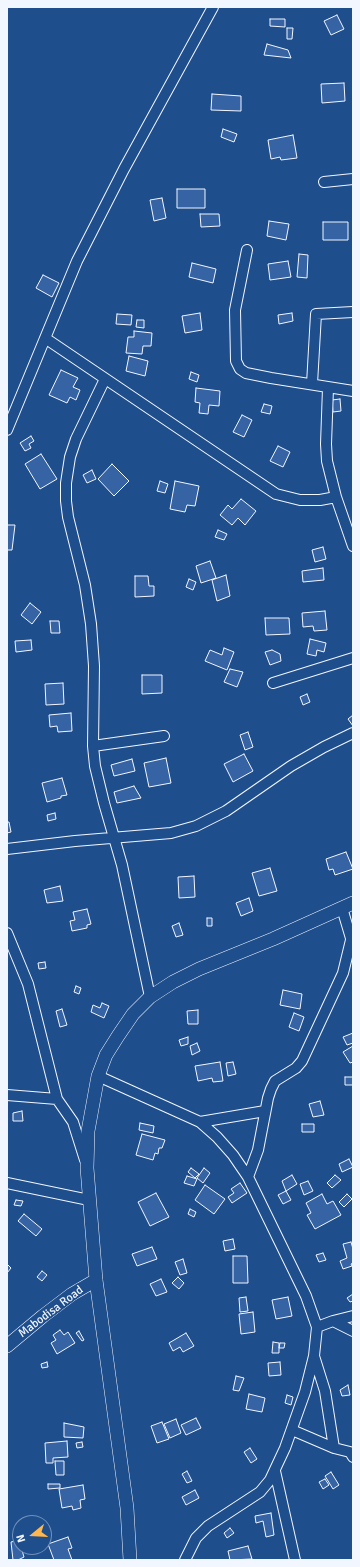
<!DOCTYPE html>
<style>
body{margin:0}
#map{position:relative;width:360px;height:1567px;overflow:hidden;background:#1f4e8c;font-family:Signika,sans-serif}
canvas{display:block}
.frame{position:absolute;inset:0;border:8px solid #f2f6ff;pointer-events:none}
.north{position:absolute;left:12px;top:1515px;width:40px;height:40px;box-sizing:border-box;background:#1f4e8c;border:1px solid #7391ba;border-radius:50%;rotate:252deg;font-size:11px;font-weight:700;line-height:16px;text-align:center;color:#f2f6ff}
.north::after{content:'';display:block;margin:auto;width:14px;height:18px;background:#ffb74d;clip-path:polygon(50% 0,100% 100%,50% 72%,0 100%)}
</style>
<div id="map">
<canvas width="360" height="1567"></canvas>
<div class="frame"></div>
<div class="north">N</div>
</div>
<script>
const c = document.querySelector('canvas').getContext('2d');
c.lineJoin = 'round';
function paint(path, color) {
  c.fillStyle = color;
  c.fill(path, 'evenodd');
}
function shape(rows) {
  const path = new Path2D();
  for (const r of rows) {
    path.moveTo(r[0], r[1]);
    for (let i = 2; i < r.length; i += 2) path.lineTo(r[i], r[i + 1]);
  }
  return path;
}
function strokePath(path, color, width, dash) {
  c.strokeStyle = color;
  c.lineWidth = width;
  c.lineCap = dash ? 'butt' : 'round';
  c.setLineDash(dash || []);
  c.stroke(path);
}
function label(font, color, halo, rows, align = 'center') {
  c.font = font + ' Signika,sans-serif';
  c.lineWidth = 3;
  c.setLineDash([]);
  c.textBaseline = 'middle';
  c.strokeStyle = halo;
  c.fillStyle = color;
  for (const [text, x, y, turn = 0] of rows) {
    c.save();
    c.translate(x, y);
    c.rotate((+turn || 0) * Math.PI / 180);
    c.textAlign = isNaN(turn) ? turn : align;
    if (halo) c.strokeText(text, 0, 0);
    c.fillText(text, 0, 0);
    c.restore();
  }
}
const building = shape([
 [337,15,344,29,331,35,324,21,337,15],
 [270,19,285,19,285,27,270,26,270,19],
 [287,28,293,28,292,39,287,39,287,28],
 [267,44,288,50,291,58,264,55,267,44],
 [344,83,345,101,322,103,321,84,344,83],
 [212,94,241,96,241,111,211,110,212,94],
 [223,129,237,134,234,142,221,137,223,129],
 [293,135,297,158,281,160,280,157,271,159,268,140,293,135],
 [177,189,205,189,205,208,177,208,177,189],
 [162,198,166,218,154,221,150,200,162,198],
 [200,214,219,214,220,226,201,227,200,214],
 [269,221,289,224,286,240,267,236,269,221],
 [323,222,348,222,348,240,323,240,323,222],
 [299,254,308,255,307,278,297,277,299,254],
 [288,261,291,277,270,280,268,264,288,261],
 [192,263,216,269,213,283,189,277,192,263],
 [43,275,59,283,52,297,36,288,43,275],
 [200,313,202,330,185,333,182,316,200,313],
 [292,313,293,321,279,324,278,315,292,313],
 [117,314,132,315,131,325,116,324,117,314],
 [137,320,144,320,144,328,136,327,137,320],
 [134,331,152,333,151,346,143,346,142,354,126,353,128,337,134,337,134,331],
 [129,356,148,361,145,376,126,371,129,356],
 [61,370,78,378,73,387,80,390,76,400,70,397,67,403,49,395,61,370],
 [191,372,199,375,197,382,189,379,191,372],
 [196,388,220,391,219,406,209,405,208,414,199,413,200,403,195,402,196,388],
 [340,399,341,411,333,412,332,400,340,399],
 [264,404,272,406,270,414,261,412,264,404],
 [242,415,252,420,244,437,233,432,242,415],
 [31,436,34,441,29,444,31,448,25,451,20,443,31,436],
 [278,446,290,452,283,467,270,461,278,446],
 [41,454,57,479,40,489,25,464,41,454],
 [112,464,129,481,114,496,98,479,112,464],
 [92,470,96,479,87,483,83,475,92,470],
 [160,481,168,484,165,493,157,491,160,481],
 [175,481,199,486,195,506,187,505,185,512,170,509,175,481],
 [241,499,256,511,245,525,238,518,232,525,220,515,228,505,232,509,241,499],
 [7,525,15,525,12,550,7,550,7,525],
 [218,530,227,534,224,540,215,537,218,530],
 [323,547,326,559,315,562,312,550,323,547],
 [210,561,216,578,201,583,196,566,210,561],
 [323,568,324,580,303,582,302,571,323,568],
 [226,575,230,596,217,601,212,580,226,575],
 [135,576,148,576,149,586,154,586,154,596,135,597,135,576],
 [189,579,196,582,193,590,186,587,189,579],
 [30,603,41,612,32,624,21,615,30,603],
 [325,611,327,630,314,631,313,626,303,627,302,613,325,611],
 [265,618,289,618,290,634,266,635,265,618],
 [50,621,59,621,60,633,51,633,50,621],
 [310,639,326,643,324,652,317,650,316,656,307,654,310,639],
 [31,640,32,650,16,652,15,641,31,640],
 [224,648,234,652,227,670,205,661,210,650,222,655,224,648],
 [272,650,280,654,281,661,270,665,265,652,272,650],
 [230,669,243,672,237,687,224,682,230,669],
 [142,675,162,675,162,693,142,694,142,675],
 [63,683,64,704,46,705,45,684,63,683],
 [307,694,310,702,303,705,300,697,307,694],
 [71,713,72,731,58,732,57,726,50,727,49,715,71,713],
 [353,715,353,726,348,719,353,715],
 [248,732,253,747,245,750,240,735,248,732],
 [244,754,253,771,233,782,224,764,244,754],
 [166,758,171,783,149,787,144,763,166,758],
 [132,759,135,771,114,776,111,765,132,759],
 [62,778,67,795,61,796,61,798,47,802,42,783,62,778],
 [134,786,141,798,117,803,114,792,134,786],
 [55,813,56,819,48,821,47,815,55,813],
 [7,822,9,822,11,832,7,833,7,822],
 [346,852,353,869,335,875,333,869,329,870,326,859,346,852],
 [270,868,277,891,259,896,252,873,270,868],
 [194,876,195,897,179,898,178,877,194,876],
 [60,886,63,901,47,903,44,890,60,886],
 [249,898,253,911,241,916,236,903,249,898],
 [87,909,91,924,87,925,87,928,72,931,70,921,75,920,73,912,87,909],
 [207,918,212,918,212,926,207,926,207,918],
 [179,923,183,935,176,937,172,926,179,923],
 [45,962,46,968,39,969,38,963,45,962],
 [76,986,81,988,79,994,74,992,76,986],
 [283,990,302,994,300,1009,280,1005,283,990],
 [102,1003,109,1006,104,1018,91,1012,93,1005,100,1008,102,1003],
 [62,1009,67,1025,60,1027,56,1011,62,1009],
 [198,1010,198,1024,188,1024,187,1011,198,1010],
 [294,1013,304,1017,299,1031,289,1027,294,1013],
 [353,1033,353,1043,347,1045,343,1037,353,1033],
 [188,1037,188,1044,181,1046,179,1040,188,1037],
 [197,1043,200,1051,192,1055,190,1046,197,1043],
 [353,1046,353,1062,350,1063,343,1052,353,1046],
 [220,1062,223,1081,213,1082,212,1078,198,1081,195,1066,220,1062],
 [233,1062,236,1074,228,1076,226,1063,233,1062],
 [345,1077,353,1077,353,1085,345,1085,345,1077],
 [320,1101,324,1115,313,1117,309,1104,320,1101],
 [22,1111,23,1121,13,1121,13,1113,22,1111],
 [140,1123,154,1126,153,1133,139,1130,140,1123],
 [302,1124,314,1124,314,1132,302,1132,302,1124],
 [142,1134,165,1140,162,1148,159,1148,158,1154,155,1153,153,1160,136,1155,142,1134],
 [349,1159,353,1167,342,1172,339,1164,349,1159],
 [191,1168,199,1174,195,1178,188,1172,191,1168],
 [204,1168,210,1173,203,1183,197,1178,204,1168],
 [292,1175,297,1184,286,1191,282,1181,292,1175],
 [335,1175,341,1180,332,1188,327,1183,335,1175],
 [187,1176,197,1179,194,1186,184,1183,187,1176],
 [308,1181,313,1191,304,1195,300,1184,308,1181],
 [240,1183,247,1193,232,1203,228,1197,234,1193,231,1189,240,1183],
 [205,1185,225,1199,214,1214,195,1200,205,1185],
 [286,1191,291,1200,283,1204,278,1195,286,1191],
 [156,1193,169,1217,150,1226,138,1202,156,1193],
 [322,1194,327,1204,333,1201,341,1215,315,1229,307,1215,311,1213,306,1203,322,1194],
 [347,1194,352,1199,344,1207,339,1202,347,1194],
 [16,1200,23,1201,21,1206,14,1205,16,1200],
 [190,1209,196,1212,194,1217,188,1214,190,1209],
 [24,1214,42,1229,36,1236,18,1221,24,1214],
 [233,1239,235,1249,225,1251,223,1241,233,1239],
 [351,1242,353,1249,353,1263,351,1264,352,1266,343,1269,340,1261,347,1258,343,1244,351,1242],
 [152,1247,157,1259,137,1266,132,1254,152,1247],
 [323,1253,326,1260,319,1262,316,1255,323,1253],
 [233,1256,247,1256,248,1283,233,1283,233,1256],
 [183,1259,187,1273,180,1275,175,1262,183,1259],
 [7,1264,11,1268,7,1273,7,1264],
 [42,1271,47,1275,42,1281,37,1277,42,1271],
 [178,1277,184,1283,179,1289,172,1283,178,1277],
 [161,1279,167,1292,156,1296,150,1284,161,1279],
 [353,1294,353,1301,350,1302,347,1298,353,1294],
 [246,1297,248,1311,240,1312,239,1298,246,1297],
 [288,1297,292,1316,276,1319,272,1300,288,1297],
 [253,1312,255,1332,241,1334,239,1314,253,1312],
 [60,1330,64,1335,68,1332,75,1343,57,1354,51,1343,56,1340,53,1335,60,1330],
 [79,1331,84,1340,82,1341,76,1333,79,1331],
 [186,1333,194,1346,183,1352,180,1347,173,1351,169,1343,186,1333],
 [273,1342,279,1343,279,1353,272,1353,273,1342],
 [280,1343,285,1343,284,1348,279,1348,280,1343],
 [47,1362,48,1367,42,1368,41,1364,47,1362],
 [280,1362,281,1375,269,1376,268,1363,280,1362],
 [236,1376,244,1378,239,1391,233,1390,236,1376],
 [348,1385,350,1395,342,1396,340,1390,348,1385],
 [249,1394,265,1398,262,1412,246,1409,249,1394],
 [287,1395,293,1397,291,1405,285,1403,287,1395],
 [196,1418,201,1428,186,1435,181,1425,196,1418],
 [176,1419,181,1433,170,1438,164,1424,176,1419],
 [162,1422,169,1439,157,1443,151,1426,162,1422],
 [64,1423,84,1427,83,1438,64,1437,64,1423],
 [67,1441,68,1457,53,1458,53,1463,46,1463,45,1443,67,1441],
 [82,1442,83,1447,77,1448,76,1443,82,1442],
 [250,1448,257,1459,251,1463,244,1452,250,1448],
 [55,1461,64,1461,64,1475,56,1475,55,1461],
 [187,1471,192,1481,187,1483,182,1474,187,1471],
 [331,1472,339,1485,333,1489,325,1476,331,1472],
 [325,1479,329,1485,323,1489,319,1482,325,1479],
 [48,1484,60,1484,60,1488,48,1489,48,1484],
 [83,1485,85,1499,80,1500,81,1508,73,1510,72,1506,62,1508,59,1489,83,1485],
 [195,1490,199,1498,186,1505,182,1497,195,1490],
 [271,1513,274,1535,266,1537,263,1521,256,1523,255,1516,271,1513],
 [230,1528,234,1533,227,1538,224,1533,230,1528],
 [68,1537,72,1548,68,1549,72,1560,54,1560,48,1544,68,1537],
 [20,1540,20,1547,21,1547,24,1557,18,1560,13,1560,11,1542,20,1540],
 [248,1546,252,1559,230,1560,228,1551,248,1546]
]);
const minor = shape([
 [324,182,353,179],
 [247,250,235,310,236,361,240,369,246,373,271,378,353,391],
 [45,338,276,494,300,500,320,500,336,497,353,546],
 [105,379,76,439,70,457,66,483,66,501,68,517,85,585,91,624,94,666,93,746,95,766,104,803,122,865,150,997],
 [312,384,316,314,353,312],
 [328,388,326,444,327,461,336,497],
 [7,430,77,261,124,169,213,7],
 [273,683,353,658],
 [93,746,164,736],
 [7,849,75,841,171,833,196,826,226,811,291,766,324,747,353,733],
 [342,908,353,945],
 [7,933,28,984,57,1099,73,1122,85,1160],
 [98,1076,200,1122,217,1137,233,1155,248,1177,306,1296,317,1327,333,1321,353,1331],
 [7,1095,57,1099],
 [200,1122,265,1111],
 [248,1177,258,1150,268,1098,271,1089,275,1081,296,1068,302,1061,343,973,351,940],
 [7,1183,89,1200],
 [333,1321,353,1316],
 [317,1327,314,1356,325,1391,334,1448,350,1452,353,1457],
 [292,1430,334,1448],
 [275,1471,295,1560],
 [185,1560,196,1538,208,1526,260,1492,270,1480,285,1448,305,1392,314,1356]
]);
const tertiary = shape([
 [7,1346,43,1316,72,1294,96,1280],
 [130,1560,127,1508,96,1280,87,1168,88,1131,98,1076,106,1055,118,1036,133,1014,150,997,173,982,199,969,273,939,353,903]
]);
const streetNames = [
 ["Mabodisa Road",51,1312,-37]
];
paint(building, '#3563a3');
strokePath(building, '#f2f6ff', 1);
strokePath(minor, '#f2f6ff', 12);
strokePath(tertiary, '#f2f6ff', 14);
strokePath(minor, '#1f4e8c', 10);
strokePath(tertiary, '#1f4e8c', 13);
label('12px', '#f2f6ff', '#1f4e8c', streetNames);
</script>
